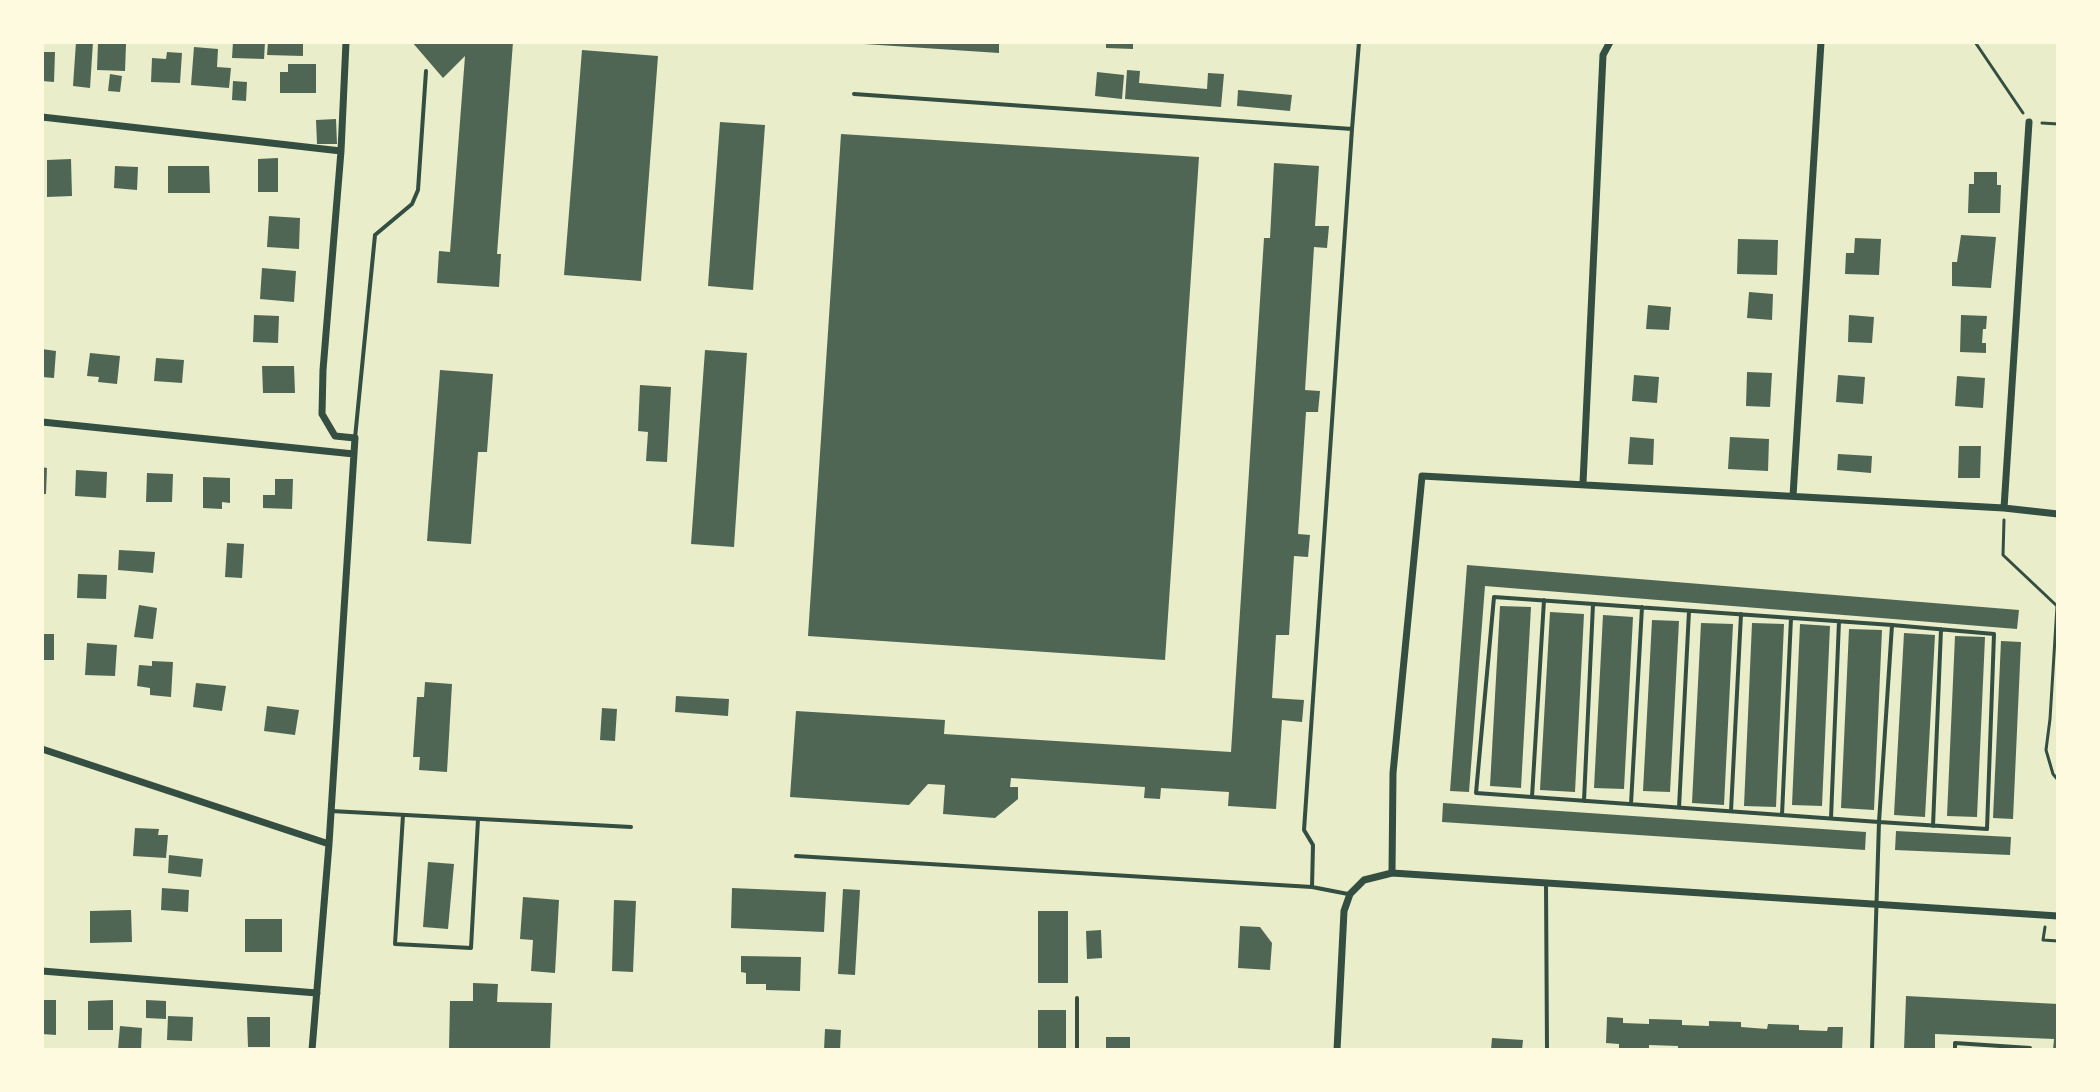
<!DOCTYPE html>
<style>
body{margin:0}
#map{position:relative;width:2100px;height:1092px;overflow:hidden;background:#e9edc9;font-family:Barlow,sans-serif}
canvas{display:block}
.frame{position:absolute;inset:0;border:44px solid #fefae0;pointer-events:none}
</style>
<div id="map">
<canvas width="2100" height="1092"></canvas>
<div class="frame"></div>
</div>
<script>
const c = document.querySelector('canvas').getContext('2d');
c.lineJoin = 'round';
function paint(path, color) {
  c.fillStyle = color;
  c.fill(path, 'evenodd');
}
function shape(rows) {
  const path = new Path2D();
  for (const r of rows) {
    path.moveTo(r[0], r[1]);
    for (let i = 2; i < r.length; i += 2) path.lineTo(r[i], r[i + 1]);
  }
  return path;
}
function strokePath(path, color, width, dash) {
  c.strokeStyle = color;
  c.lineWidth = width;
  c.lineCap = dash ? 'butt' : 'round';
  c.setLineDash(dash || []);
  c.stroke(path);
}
const building = shape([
 [76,42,93,42,90,88,73,86],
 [233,42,265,42,264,59,232,58],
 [268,42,303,43,303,56,267,55],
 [412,42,513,42,497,254,501,254,499,287,437,283,439,251,450,252,465,56,443,78],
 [864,42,999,42,999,53,864,44],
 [1106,42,1133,42,1133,49,1106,48],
 [98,43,126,44,125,71,97,70],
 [194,47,218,49,217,67,231,68,229,88,191,85],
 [582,50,658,56,641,281,564,275],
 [42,52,55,52,54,82,42,81],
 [167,52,182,53,180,83,151,82,152,58,166,59],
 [288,64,316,64,316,93,280,93,280,72,288,72],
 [1127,70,1140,71,1139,83,1207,89,1208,73,1224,74,1221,107,1125,99],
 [1097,72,1124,75,1122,99,1095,96],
 [110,74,122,76,120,92,108,91],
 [233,81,247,82,246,101,232,100],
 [1238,90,1292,95,1290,111,1237,106],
 [336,119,337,144,317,144,316,120],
 [720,122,765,125,753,290,708,286],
 [841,134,1199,157,1165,660,808,636],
 [278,158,278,192,258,192,258,159],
 [71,159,72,196,47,197,47,160],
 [1274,163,1319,166,1315,226,1329,226,1327,248,1314,247,1305,390,1320,391,1318,412,1306,412,1298,534,1310,535,1308,557,1294,556,1289,635,1276,635,1272,698,1304,700,1302,722,1282,720,1276,809,1228,806,1229,792,1161,788,1160,799,1144,798,1145,787,1011,778,1010,787,1018,787,1018,799,995,818,943,814,945,785,928,784,909,805,790,797,796,711,945,720,944,734,1231,752,1264,238,1270,238],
 [115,166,138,167,137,190,114,188],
 [168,166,209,166,210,193,168,193],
 [1974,172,1997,172,1997,185,2001,185,2000,213,1968,213,1969,184,1974,184],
 [269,216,300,218,299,249,267,247],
 [1961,235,1996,237,1991,288,1952,286,1952,262,1957,262],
 [1855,238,1881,239,1879,275,1845,274,1846,253,1854,253],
 [1738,239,1778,240,1777,275,1737,274],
 [262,268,296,271,294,302,260,299],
 [1749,292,1773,294,1772,320,1747,318],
 [1648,305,1671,307,1669,330,1646,329],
 [254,315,279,316,278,343,253,342],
 [1849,315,1874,317,1872,343,1848,342],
 [1961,315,1987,316,1986,329,1983,329,1982,343,1986,343,1986,353,1960,352],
 [42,349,56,351,54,378,42,377],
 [705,350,747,353,734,547,691,544],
 [90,353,120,356,117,384,98,382,99,377,87,376],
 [156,358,184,360,182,383,154,381],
 [262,366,294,366,295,393,263,393],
 [440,370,493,374,487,452,478,452,471,544,427,541],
 [1747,372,1772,373,1770,407,1746,406],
 [1634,375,1659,377,1657,403,1632,401],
 [1838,375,1865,377,1863,404,1836,402],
 [1957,376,1985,378,1983,408,1955,406],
 [640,385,671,387,667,462,646,461,648,432,638,431],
 [1630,437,1654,439,1653,465,1628,464],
 [1730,437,1769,439,1768,471,1728,469],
 [1959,446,1981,446,1980,478,1958,478],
 [1838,454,1872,456,1871,473,1837,470],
 [42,467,47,468,46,494,42,494],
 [76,470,107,472,106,498,75,496],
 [147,473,173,474,172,502,146,502],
 [203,477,230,478,230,503,222,502,222,509,203,508],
 [275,479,293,479,292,509,263,508,263,495,275,495],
 [227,543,244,544,242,578,225,577],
 [119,550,155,552,153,573,118,570],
 [1467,565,2019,610,2017,629,1485,586,1469,792,1450,791],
 [78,574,107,575,106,599,77,598],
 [139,605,157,608,153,639,134,637],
 [1500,606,1531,607,1521,788,1490,786],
 [1550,612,1584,614,1575,792,1540,790],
 [1603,615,1633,617,1624,789,1594,788],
 [1652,620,1679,621,1670,792,1643,791],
 [1701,623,1733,624,1724,805,1692,803],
 [1752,623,1784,624,1776,807,1744,806],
 [1800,624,1830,626,1822,806,1792,805],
 [1849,629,1882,630,1874,810,1841,808],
 [1904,633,1935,635,1925,817,1894,815],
 [42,634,54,634,54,660,42,660],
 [1955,636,1985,637,1977,817,1947,816],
 [2001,641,2021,642,2013,819,1993,818],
 [87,643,117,645,115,676,85,675],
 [152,661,173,662,171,697,150,695,150,688,137,686,139,665,152,666],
 [425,682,452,684,447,772,419,770,420,757,413,757,417,697,424,697],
 [196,683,226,686,222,711,193,707],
 [676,696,729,699,728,716,675,712],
 [267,706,299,710,295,735,264,731],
 [602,708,617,709,615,741,600,740],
 [1443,803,1866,832,1865,850,1442,822],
 [135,828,159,829,158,835,168,835,166,858,133,856],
 [1896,831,2011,837,2010,855,1895,850],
 [169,855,203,859,201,877,168,873],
 [428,862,454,864,448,929,423,927],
 [162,888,189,890,188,912,161,910],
 [732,888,826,892,824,932,731,928],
 [843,889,860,890,855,975,838,974],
 [523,897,559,900,555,973,531,971,533,940,520,939],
 [614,900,636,901,633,972,612,971],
 [131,910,132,942,90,943,90,911],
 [1038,911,1068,911,1068,983,1038,983],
 [245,919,282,919,282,952,245,952],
 [1240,926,1260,927,1272,943,1270,970,1238,968],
 [1101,930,1102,958,1087,959,1086,931],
 [741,956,801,957,800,991,766,990,766,984,746,984,746,973,741,972],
 [473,983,498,984,497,1002,552,1003,550,1050,449,1050,450,1001,473,1001],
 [1906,996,2058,1004,2058,1050,2053,1050,2054,1039,1935,1034,1935,1050,1904,1050],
 [42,1000,56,1000,56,1035,42,1034],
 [113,1000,113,1030,88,1030,88,1001],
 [146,1000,166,1001,166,1019,146,1018],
 [1038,1010,1066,1010,1066,1050,1038,1050],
 [168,1016,193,1017,192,1041,167,1040],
 [247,1017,270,1017,270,1047,248,1047],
 [1607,1017,1623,1018,1623,1023,1649,1024,1649,1019,1682,1020,1682,1025,1709,1026,1709,1021,1741,1022,1741,1027,1767,1029,1768,1024,1799,1025,1799,1030,1827,1031,1828,1027,1843,1027,1842,1050,1708,1048,1708,1050,1678,1050,1678,1046,1649,1045,1649,1050,1619,1049,1619,1044,1606,1043],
 [120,1026,142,1028,141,1050,118,1050],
 [825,1029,841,1030,840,1050,824,1050],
 [1106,1037,1130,1037,1130,1050,1106,1050],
 [1492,1038,1523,1040,1522,1050,1491,1050]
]);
const path = shape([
 [1975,42,2023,113],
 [2042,123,2058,124],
 [2004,520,2003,555,2057,606,2050,719,2046,750,2053,774,2058,780],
 [2045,927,2043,940,2058,941]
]);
const service = shape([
 [854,94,1352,129,1304,830,1313,845,1312,887],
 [1352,129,1359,42],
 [355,438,375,235,412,204,418,190,426,71],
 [1532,797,1544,600],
 [1584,801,1593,604],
 [1631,804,1642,607],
 [1679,808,1689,611],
 [331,811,631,827],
 [1731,811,1741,614],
 [403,815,395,944,471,948,478,819],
 [1782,815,1791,618],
 [1831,818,1839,621],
 [1933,826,1941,629],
 [796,856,1312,887,1348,894],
 [1546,884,1547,1050],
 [1077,1050,1077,998],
 [1872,1050,1879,822,1892,625,1494,597,1476,793,1879,822,1987,829,1994,634,1892,625],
 [1955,1050,1955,1043,2030,1048,2030,1050]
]);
const minor = shape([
 [42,117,341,151],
 [42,422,354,454],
 [1583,483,1603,55,1610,42],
 [1793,496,1821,42],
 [2004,508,2029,122],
 [42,749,329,844],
 [1392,873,1393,773,1422,476,2004,508,2058,514],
 [42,971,317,993],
 [312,1050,329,844,355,438,335,436,322,414,323,370,341,151,346,42],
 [1337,1050,1344,911,1350,894,1364,880,1392,873,2058,916]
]);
paint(building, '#4f6655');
strokePath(path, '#344e41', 3);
strokePath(service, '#344e41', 4);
strokePath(minor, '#344e41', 7);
</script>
